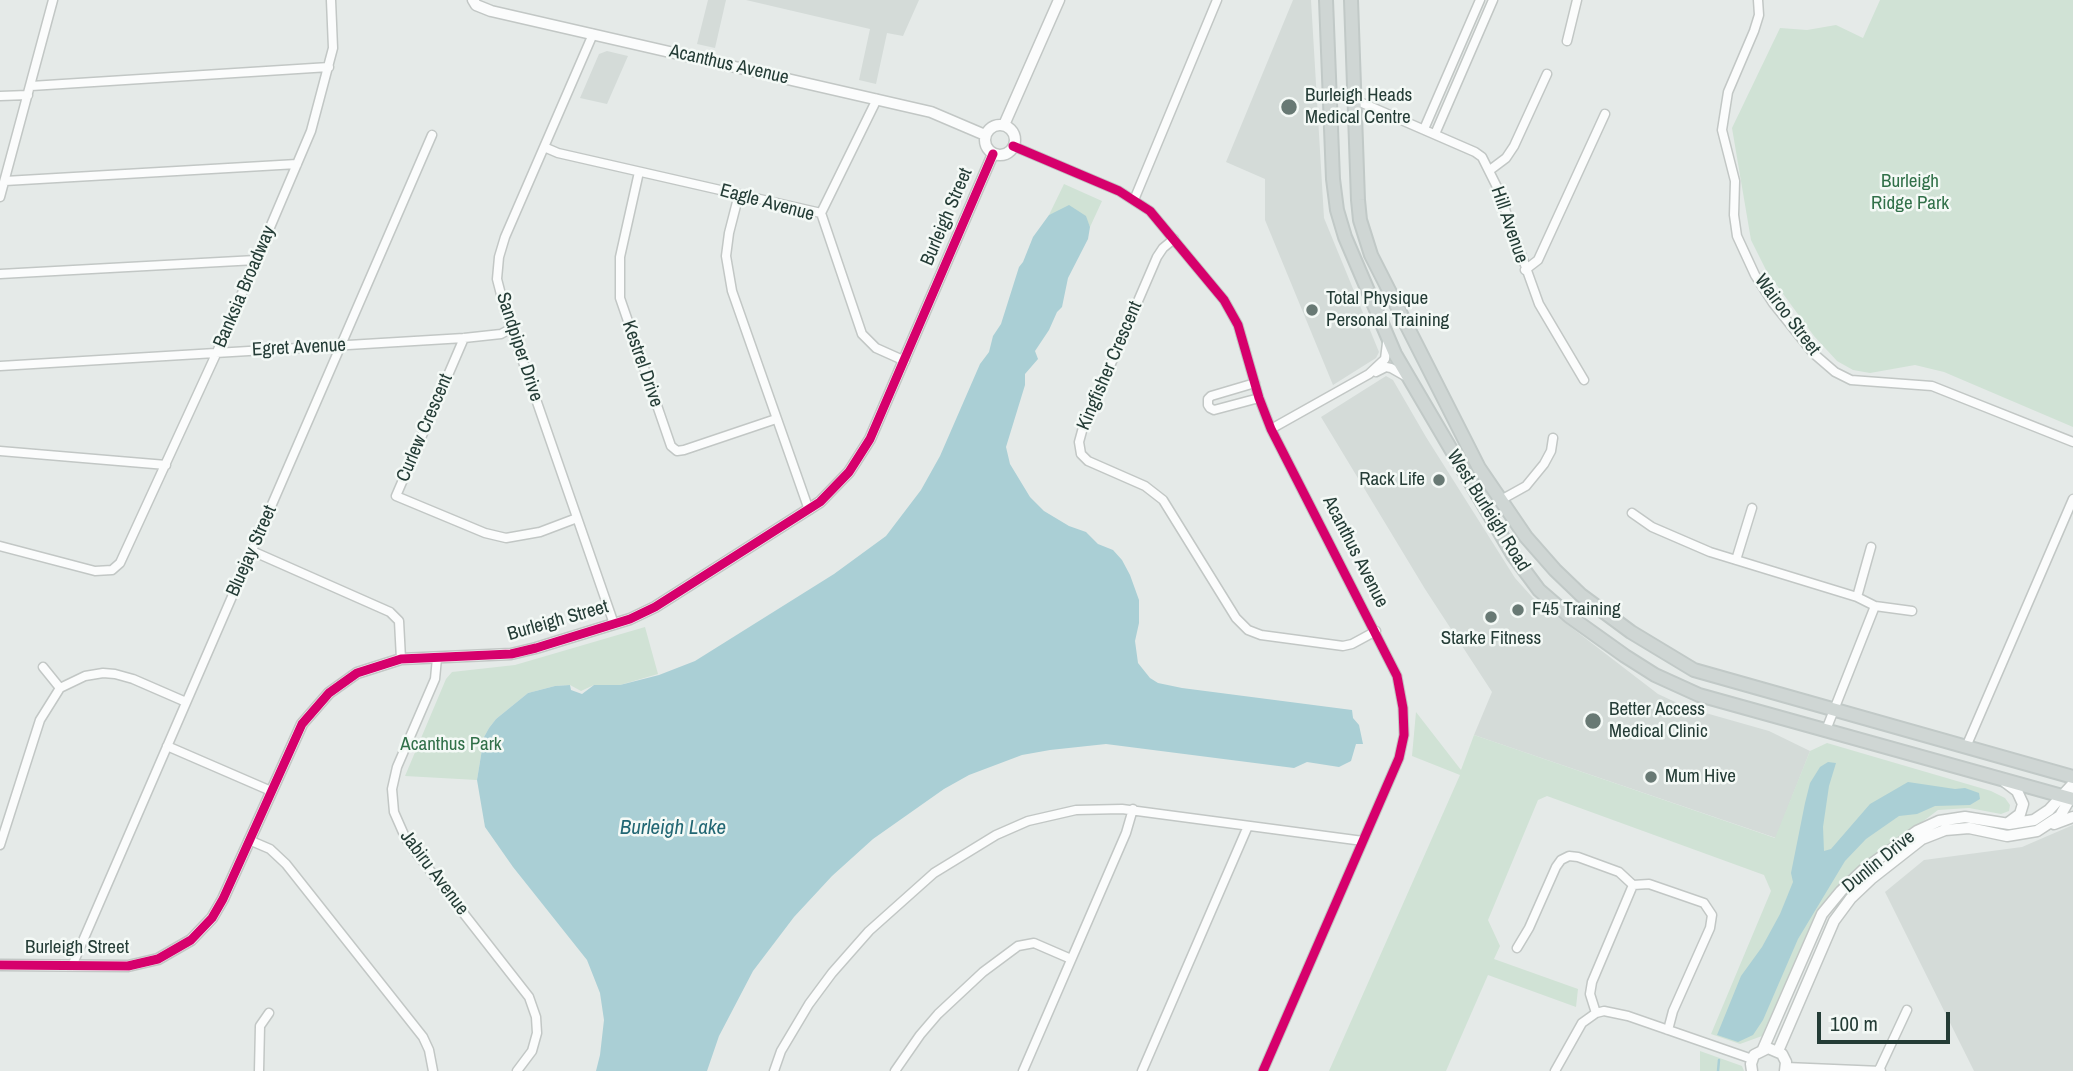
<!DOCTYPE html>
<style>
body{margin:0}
#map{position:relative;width:2073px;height:1071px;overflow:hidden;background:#e5eae8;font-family:"Archivo Narrow",sans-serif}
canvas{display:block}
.scale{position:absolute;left:1817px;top:1012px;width:133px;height:32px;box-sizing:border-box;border:4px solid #243c36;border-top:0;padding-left:9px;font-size:21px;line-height:24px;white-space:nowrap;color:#243c36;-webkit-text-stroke:5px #f4f9f6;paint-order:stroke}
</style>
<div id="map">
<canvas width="2073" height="1071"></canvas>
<div class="scale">100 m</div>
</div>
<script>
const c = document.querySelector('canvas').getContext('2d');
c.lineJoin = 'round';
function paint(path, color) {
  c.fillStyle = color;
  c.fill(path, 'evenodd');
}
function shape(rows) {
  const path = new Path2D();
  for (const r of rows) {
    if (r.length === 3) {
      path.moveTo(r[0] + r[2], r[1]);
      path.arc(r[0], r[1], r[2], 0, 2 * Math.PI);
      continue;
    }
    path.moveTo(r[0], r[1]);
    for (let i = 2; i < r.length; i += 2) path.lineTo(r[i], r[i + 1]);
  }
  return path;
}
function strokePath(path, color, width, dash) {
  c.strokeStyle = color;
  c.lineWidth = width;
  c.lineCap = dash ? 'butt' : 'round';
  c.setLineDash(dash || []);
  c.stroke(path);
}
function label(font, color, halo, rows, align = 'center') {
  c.font = font + ' "Archivo Narrow",sans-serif';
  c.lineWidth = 5;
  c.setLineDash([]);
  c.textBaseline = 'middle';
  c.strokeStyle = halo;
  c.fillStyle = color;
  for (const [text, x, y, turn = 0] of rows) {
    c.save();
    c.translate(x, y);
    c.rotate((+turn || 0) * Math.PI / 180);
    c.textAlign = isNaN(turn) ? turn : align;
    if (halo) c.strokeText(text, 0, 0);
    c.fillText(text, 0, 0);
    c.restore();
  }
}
const built = shape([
 [708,0,726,0,715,48,697,44],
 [746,0,919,0,903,36,887,33,876,84,859,80,870,29],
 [1293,0,1311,0,1324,218,1379,352,1376,358,1333,385,1265,220,1265,179,1226,162],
 [607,51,628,56,607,104,580,98,599,54],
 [1386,376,1393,380,1426,437,1515,578,1533,598,1658,694,1688,708,1769,731,1810,751,1776,838,1474,735,1492,692,1425,589,1321,417],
 [2073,825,2073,1071,1974,1071,1885,892,1924,860,2022,847]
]);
const green = shape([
 [1880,0,2073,0,2073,427,1944,372,1915,365,1870,373,1853,370,1837,361,1814,336,1767,272,1751,240,1732,128,1780,28,1807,30,1836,25,1863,38],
 [1064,184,1102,201,1090,227,1085,216,1057,212,1049,215],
 [645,627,658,674,620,685,594,685,581,691,570,685,555,686,528,693,496,719,489,728,484,737,477,780,405,776,446,679,452,672,515,665],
 [1416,712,1461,770,1474,735,1775,838,1810,751,1827,743,1991,791,2005,798,2010,805,2009,811,2001,814,1969,808,1938,810,1852,875,1819,910,1762,1036,1740,1044,1711,1034,1771,891,1764,875,1547,796,1538,800,1488,920,1500,946,1494,959,1578,989,1576,1007,1488,975,1446,1071,1329,1071,1460,775,1412,756],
 [1700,1051,1742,1066,1744,1071,1700,1071]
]);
const water = shape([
 [1069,205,1086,216,1090,227,1088,239,1068,278,1062,307,1057,312,1049,330,1035,351,1038,359,1025,374,1025,385,1006,447,1010,464,1030,497,1044,511,1069,526,1086,532,1098,544,1113,550,1122,560,1130,575,1139,600,1139,623,1135,641,1138,663,1150,678,1158,683,1182,688,1352,710,1353,718,1359,725,1363,744,1356,744,1351,761,1339,767,1307,762,1294,768,1106,744,1050,750,1022,755,969,775,944,789,873,839,832,876,794,917,753,971,719,1036,707,1071,596,1071,600,1055,604,1020,600,993,587,960,513,867,485,827,477,780,484,737,489,728,496,719,528,693,555,686,570,685,571,690,582,694,594,685,620,685,659,675,695,661,834,574,886,536,921,490,940,456,980,364,989,352,993,336,1001,324,1019,267,1023,262,1033,237,1049,215],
 [1828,762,1836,763,1829,786,1823,827,1824,851,1831,849,1870,804,1908,782,1955,789,1965,788,1979,793,1980,799,1970,805,1935,806,1917,814,1899,816,1866,839,1845,861,1798,939,1763,1020,1753,1035,1738,1042,1717,1035,1741,976,1762,947,1780,914,1793,882,1791,873,1805,803,1810,783,1820,767]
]);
const stream = shape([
 [1718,1071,1719,1060]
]);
const minor = shape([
 [1758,0,1759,15,1754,31,1728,92,1722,130,1735,181,1734,215,1737,236,1755,275,1773,303,1813,353,1835,372,1851,380,1932,386,2073,442],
 [593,34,505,237,499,257,497,279,505,310,614,624],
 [1567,41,1577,0],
 [31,86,329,67],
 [0,96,28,95],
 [1353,99,1475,152,1482,157,1497,187,1539,304,1584,380],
 [1424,129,1480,0],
 [1435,134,1493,0],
 [1013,146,1119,191,1150,211,1224,300,1238,325,1259,398,1271,429,1397,676,1403,708,1404,735,1399,758,1263,1071],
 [544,147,558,153,821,213,862,334,876,348,905,361],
 [1490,170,1506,158,1514,146,1547,74],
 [639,172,620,257,620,298,671,446,677,451,684,450,776,419],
 [5,181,297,164],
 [739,194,729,233,726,256,732,291,809,510],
 [0,197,53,0],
 [1134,200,1217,0],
 [821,213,877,99],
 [1174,239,1163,248,1157,257,1082,431,1079,442,1081,454,1088,461,1145,486,1163,500,1236,618,1248,630,1261,635,1343,646,1352,644,1376,631],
 [1525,270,1538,260,1605,114],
 [0,274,256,260],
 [464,338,396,496,485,533,506,538,540,532,577,518],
 [0,366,464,338,501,334,512,328],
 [1376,372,1386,367,1391,368,1405,376],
 [1255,383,1211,396,1208,399,1208,405,1210,408,1214,410,1259,398],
 [1271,429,1369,374,1385,359,1387,343],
 [0,451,166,465],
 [1499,501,1526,486,1544,464,1551,451,1553,438],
 [1632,513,1652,527,1710,552,1857,597,1875,606,1912,611],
 [0,546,95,571,112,570,120,563,217,352,311,131,333,48,331,0],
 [252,551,390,612,399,621,401,659],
 [1736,560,1752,508],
 [1857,597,1871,547],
 [437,658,435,679,397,767,392,789,394,812,405,837,414,850,529,997,536,1017,537,1033,532,1051,517,1071],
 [43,667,60,688],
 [1826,730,1875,606],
 [167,746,271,791],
 [1966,747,2073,499],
 [249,840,270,849,286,864,423,1037,429,1050,433,1071],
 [0,845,40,720,60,688,85,676,103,673,115,674,133,679,186,702],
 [1517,948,1529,928,1556,867,1561,860,1569,856,1578,857,1619,872,1633,885],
 [72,966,432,135],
 [1596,1013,1590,994,1592,982,1633,885,1649,884,1704,903,1712,915,1710,928,1673,1011,1668,1030],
 [1786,1067,1881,1071],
 [1879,1070,1907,1010],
 [259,1071,260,1026,269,1013],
 [774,1071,781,1051,809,1004,832,973,869,931,934,873,996,835,1028,821,1076,810,1122,809,1363,841],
 [895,1071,920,1035,938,1014,983,972,1018,946,1034,943,1071,959],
 [1023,1071,1126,833,1133,809],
 [1142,1071,1248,826],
 [1555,1071,1582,1023,1596,1013,1604,1011,1628,1016,1752,1059]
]);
const tertiary = shape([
 [473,0,476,5,491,11,931,112,985,135],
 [1004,125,1059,0],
 [1000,140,15],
 [2005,782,2017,791,2023,804,2020,814,2008,823],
 [2054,824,2073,817],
 [0,965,128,966,158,959,191,940,212,918,223,899,302,724,329,693,357,673,401,659,511,654,536,648,630,619,655,607,820,502,849,472,870,439,993,154],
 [1763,1049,1822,914,1841,891,1863,870,1917,831,1939,821,1965,817,2009,824,2034,820,2049,810,2073,784],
 [1778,1051,1834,921,1851,898,1871,879,1922,839,1945,830,1969,828,2007,836,2037,831,2060,816,2073,793],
 [1752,1071,1751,1064,1754,1055,1768,1048,1782,1054,1786,1062,1785,1071]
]);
const primary = shape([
 [1326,0,1333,179,1337,210,1345,237,1395,354,1513,555,1539,590,1569,616,1625,656,1655,675,1699,695,2073,799],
 [1351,0,1358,200,1360,220,1371,255,1479,468,1526,537,1555,570,1581,595,1631,632,1694,670,2073,777]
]);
const cycleway = shape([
 [1013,146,1119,191,1150,211,1224,300,1238,325,1259,398,1271,429,1397,676,1403,708,1404,735,1399,758,1263,1071],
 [0,965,128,966,158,959,191,940,212,918,223,899,302,724,329,693,357,673,401,659,511,654,536,648,630,619,655,607,820,502,849,472,870,439,993,154]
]);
const markers = [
 [1289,107,9,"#687974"],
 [1312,310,7,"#687974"],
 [1439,480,7,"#687974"],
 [1518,610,7,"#687974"],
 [1491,617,7,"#687974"],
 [1593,721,9,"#687974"],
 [1651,777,7,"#687974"]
];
const streetNames = [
 ["Acanthus Avenue",729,65,13],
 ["Eagle Avenue",767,203,15],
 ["Burleigh Street",947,217,-67],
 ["Hill Avenue",1509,225,71],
 ["Banksia Broadway",245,287,-67],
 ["Wairoo Street",1787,315,53],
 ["Sandpiper Drive",519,347,72],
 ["Egret Avenue",299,348,-3],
 ["Kestrel Drive",642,364,71],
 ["Kingfisher Crescent",1110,366,-67],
 ["Curlew Crescent",425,428,-67],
 ["West Burleigh Road",1488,511,58],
 ["Bluejay Street",252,551,-66],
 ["Acanthus Avenue",1355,552,63],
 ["Burleigh Street",558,621,-16],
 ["Dunlin Drive",1879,862,-39],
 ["Jabiru Avenue",434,873,53],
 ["Burleigh Street",77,948]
];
const poiNames = [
 ["Burleigh Heads",1305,96],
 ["Medical Centre",1305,118],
 ["Total Physique",1326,299],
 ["Personal Training",1326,321],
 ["Rack Life",1425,480,"right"],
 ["F45 Training",1532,610],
 ["Starke Fitness",1491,639,"center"],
 ["Better Access",1609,710],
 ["Medical Clinic",1609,732],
 ["Mum Hive",1665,777]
];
const parkNames = [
 ["Burleigh",1910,182],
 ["Ridge Park",1910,204],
 ["Acanthus Park",451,745]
];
const waterNames = [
 ["Burleigh Lake",673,828]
];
paint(built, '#d4dbd8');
paint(green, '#d0e2d5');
paint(water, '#aacfd5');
strokePath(stream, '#aacfd5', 2.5);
strokePath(minor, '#c2c7c5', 11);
strokePath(tertiary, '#c2c7c5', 13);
strokePath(primary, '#c1c9c7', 16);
strokePath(minor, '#fbfcfc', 8);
strokePath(tertiary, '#fbfcfc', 10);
strokePath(primary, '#cfd6d4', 12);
strokePath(cycleway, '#d6006c', 9);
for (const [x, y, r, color] of markers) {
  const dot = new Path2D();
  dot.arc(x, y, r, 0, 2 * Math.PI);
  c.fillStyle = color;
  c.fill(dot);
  strokePath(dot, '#f4f9f6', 2.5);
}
label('19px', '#243c36', '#f4f9f6', streetNames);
label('19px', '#243c36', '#f4f9f6', poiNames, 'left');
label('19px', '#317049', '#f4f9f6', parkNames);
label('italic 21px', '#226774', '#f4f9f6', waterNames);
</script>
